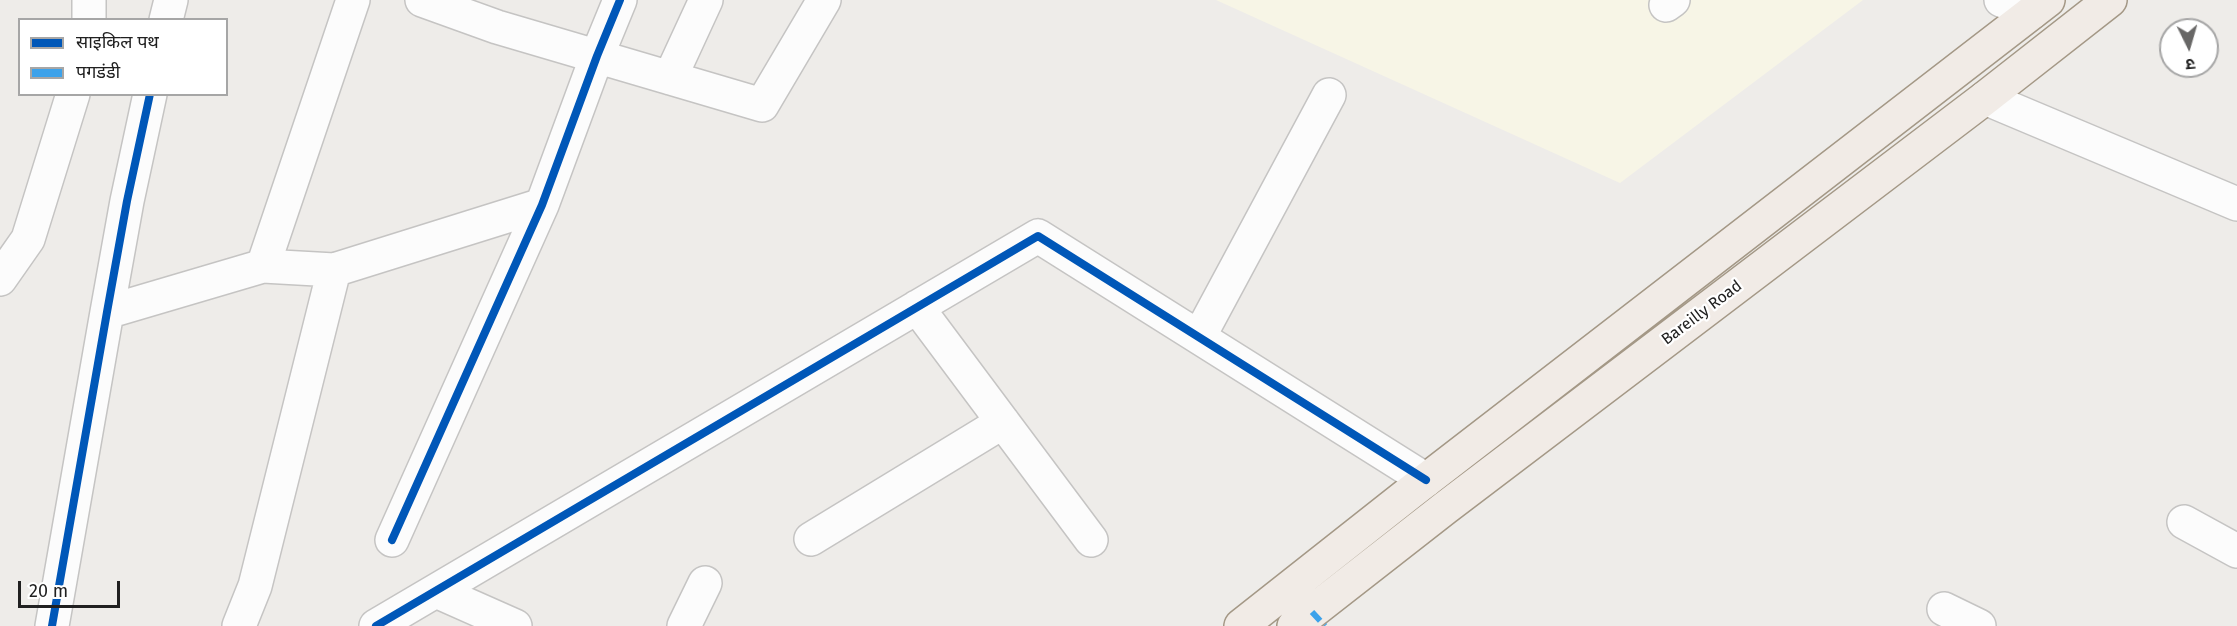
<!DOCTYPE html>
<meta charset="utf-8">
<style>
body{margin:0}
#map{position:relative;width:2237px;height:626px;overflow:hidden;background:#eeece9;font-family:"Fira Sans","Noto Sans Devanagari",sans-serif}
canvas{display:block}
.legend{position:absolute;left:18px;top:18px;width:210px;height:78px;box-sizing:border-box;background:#fff;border:2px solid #a6a6a6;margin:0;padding:8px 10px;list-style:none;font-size:18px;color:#202020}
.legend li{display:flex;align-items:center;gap:12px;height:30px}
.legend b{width:30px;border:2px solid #a6a6a6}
.north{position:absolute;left:2159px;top:18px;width:60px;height:60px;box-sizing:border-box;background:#fff;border:2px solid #a6a6a6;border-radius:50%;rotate:175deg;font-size:16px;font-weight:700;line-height:24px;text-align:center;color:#202020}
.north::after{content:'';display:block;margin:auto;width:21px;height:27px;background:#686766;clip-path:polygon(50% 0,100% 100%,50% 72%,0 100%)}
.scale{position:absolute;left:18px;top:581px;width:102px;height:27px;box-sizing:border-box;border:3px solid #202020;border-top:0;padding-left:8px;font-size:18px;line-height:21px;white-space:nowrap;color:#202020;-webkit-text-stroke:4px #fff;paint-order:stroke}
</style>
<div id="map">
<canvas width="2237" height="626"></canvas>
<ul class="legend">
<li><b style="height:8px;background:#0057b8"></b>साइकिल पथ</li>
<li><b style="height:8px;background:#3da2ea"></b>पगडंडी</li>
</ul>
<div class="north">उ</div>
<div class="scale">20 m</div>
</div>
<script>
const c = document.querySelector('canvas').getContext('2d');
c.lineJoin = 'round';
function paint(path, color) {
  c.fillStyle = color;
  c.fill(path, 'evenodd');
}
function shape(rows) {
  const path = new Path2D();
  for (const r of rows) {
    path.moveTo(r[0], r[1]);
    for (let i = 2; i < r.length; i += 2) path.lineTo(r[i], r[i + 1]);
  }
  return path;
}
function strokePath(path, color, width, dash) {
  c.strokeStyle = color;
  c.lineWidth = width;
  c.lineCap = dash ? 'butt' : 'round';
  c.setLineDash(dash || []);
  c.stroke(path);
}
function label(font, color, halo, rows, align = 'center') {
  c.font = font + ' "Fira Sans",sans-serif';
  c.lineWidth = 4.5;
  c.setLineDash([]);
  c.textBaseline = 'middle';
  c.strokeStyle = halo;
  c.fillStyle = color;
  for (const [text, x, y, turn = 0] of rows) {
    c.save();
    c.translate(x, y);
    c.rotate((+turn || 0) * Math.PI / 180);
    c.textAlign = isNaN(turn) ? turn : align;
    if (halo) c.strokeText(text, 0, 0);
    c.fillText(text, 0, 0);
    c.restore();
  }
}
const education = shape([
 [1216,0,1863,0,1620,183]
]);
const minor = shape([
 [422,0,497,27,762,105,824,0],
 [2001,0,2032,12],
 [1666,5,1673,0],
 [89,20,89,0],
 [166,20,171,0],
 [670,78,706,0],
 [1985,98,2237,204],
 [263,266,353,0],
 [0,279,28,239,73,94],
 [917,307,1091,540],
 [107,312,263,266,334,270,542,205],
 [1199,337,1329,95],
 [2184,522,2237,551],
 [811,539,1003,422],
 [392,540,542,205,597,56,620,0],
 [436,591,515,626],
 [1944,609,1979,626],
 [52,626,107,312,127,201,150,94],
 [239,626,255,586,334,270],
 [376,626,1038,236,1426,480],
 [684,626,705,583]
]);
const major = shape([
 [1241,626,1412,491,2048,0],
 [1294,626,1445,508,1985,98,2110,0]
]);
const quiet = shape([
 [1312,612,1325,626]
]);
const cycleway = shape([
 [392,540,542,205,597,56,620,0],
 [52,626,107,312,127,201,150,94],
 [376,626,1038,236,1426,480]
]);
const streetNames = [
 ["Bareilly Road",1702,313,-37]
];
paint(education, '#f7f5e6');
strokePath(minor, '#c5c4c3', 36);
strokePath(major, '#a49886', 36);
strokePath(minor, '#fcfcfc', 33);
strokePath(major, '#f1ebe6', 33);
strokePath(quiet, '#3da2ea', 6, [12, 6]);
strokePath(cycleway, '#0057b8', 8);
label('16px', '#202020', '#fff', streetNames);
</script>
